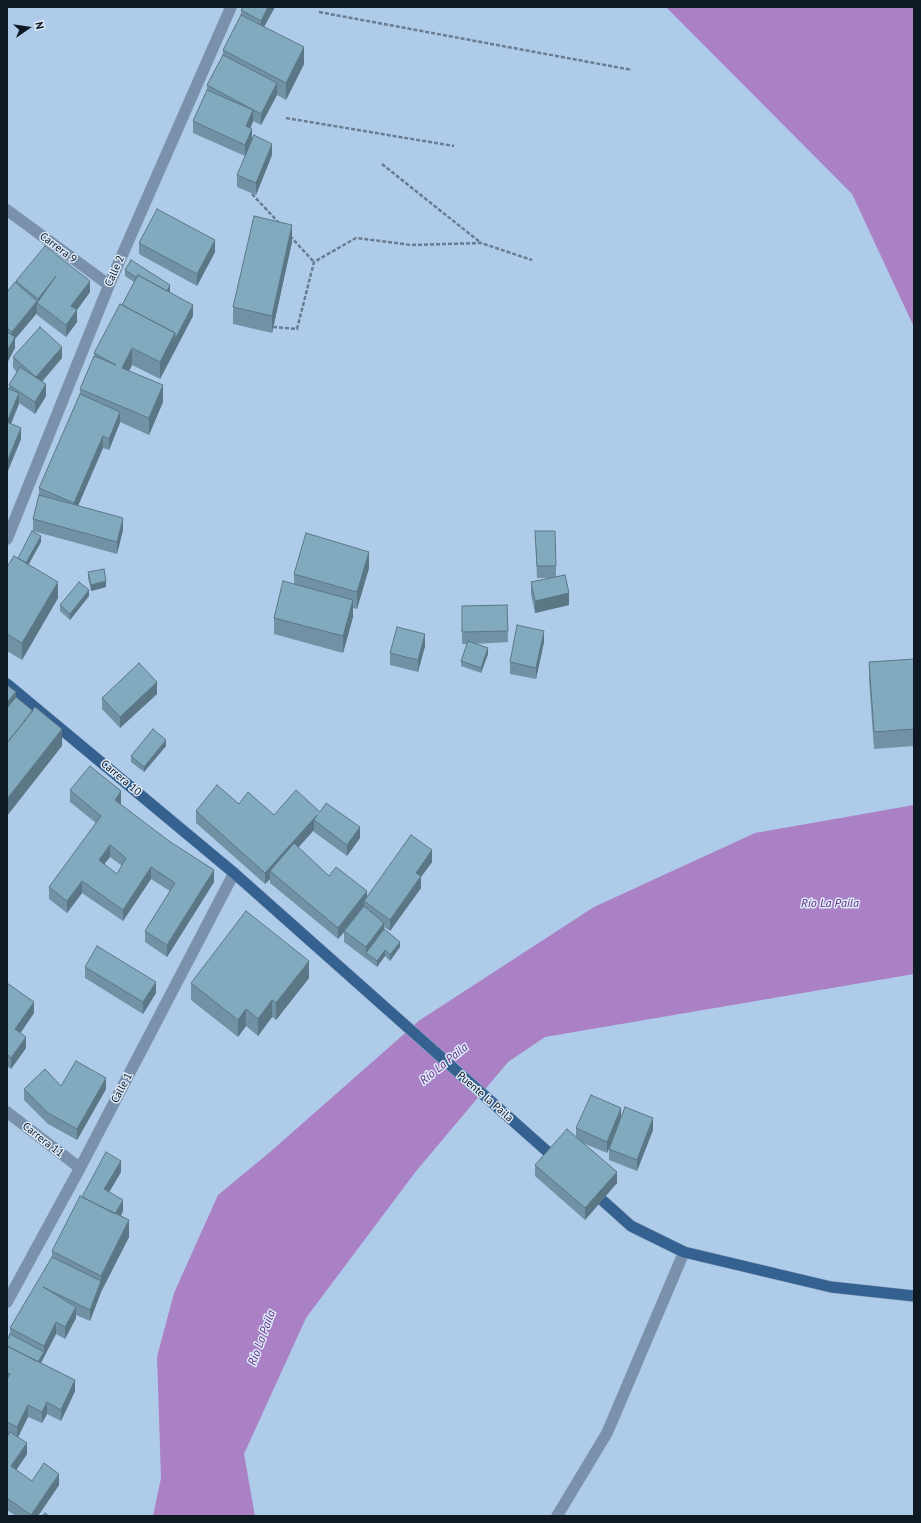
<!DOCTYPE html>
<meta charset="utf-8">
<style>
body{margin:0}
#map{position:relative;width:921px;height:1523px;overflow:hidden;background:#afcbea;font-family:"PT Sans",sans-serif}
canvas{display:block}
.frame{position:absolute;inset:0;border:8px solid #0f1924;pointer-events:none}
.north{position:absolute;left:8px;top:8px;width:40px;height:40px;-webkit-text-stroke:3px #dceafa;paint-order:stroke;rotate:77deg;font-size:11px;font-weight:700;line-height:16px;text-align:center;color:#0f1924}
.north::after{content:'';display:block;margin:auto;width:14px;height:18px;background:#0f1924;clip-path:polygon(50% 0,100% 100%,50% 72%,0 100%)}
</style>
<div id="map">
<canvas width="921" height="1523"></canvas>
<div class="frame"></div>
<div class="north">N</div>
</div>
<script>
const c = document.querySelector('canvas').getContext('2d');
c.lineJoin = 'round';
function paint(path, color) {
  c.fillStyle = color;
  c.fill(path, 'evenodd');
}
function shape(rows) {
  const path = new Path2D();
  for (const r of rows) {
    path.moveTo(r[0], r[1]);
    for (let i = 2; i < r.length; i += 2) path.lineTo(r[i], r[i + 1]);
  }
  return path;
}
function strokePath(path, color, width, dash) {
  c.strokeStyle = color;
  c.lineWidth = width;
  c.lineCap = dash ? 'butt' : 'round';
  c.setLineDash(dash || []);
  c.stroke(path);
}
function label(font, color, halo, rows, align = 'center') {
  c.font = font + ' "PT Sans",sans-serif';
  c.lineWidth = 3;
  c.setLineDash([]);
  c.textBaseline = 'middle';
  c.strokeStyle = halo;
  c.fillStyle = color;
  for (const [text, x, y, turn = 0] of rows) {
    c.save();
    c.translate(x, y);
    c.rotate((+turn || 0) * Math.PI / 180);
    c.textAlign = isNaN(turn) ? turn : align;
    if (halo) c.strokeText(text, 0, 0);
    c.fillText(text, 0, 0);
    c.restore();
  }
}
const water = shape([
 [666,7,914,7,914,327,852,194],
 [914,805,914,974,545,1037,508,1062,417,1170,306,1318,244,1454,255,1516,153,1516,161,1478,157,1357,174,1293,218,1195,270,1152,420,1020,594,907,755,833]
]);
const path = shape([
 [319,12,632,70],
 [286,118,454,146],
 [382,164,481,243],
 [252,194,279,223],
 [290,236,314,262],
 [273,327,297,329,314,262,356,238,411,245,481,243,532,260]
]);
const minor = shape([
 [7,210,109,285],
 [7,539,109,285,231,7],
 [7,1112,80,1168],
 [7,1302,80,1168,234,873],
 [557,1516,607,1433,684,1252]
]);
const primary = shape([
 [7,684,234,873,558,1161],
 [592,1191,631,1226,684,1252,831,1287,914,1296]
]);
const wall = shape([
 [243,7,275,7,264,27,304,64,286,100,277,95,261,125,253,121,250,128,252,141,245,156,193,133,193,121,207,90,207,85,223,55,223,50,241,15,241,10],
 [272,155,256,195,237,187,237,175],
 [292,242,272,333,233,324,233,307],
 [139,243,215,252,197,286,139,254],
 [125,270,170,291,169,292,193,316,160,379,132,365,129,371,163,402,149,435,120,422,109,450,103,448,78,506,123,530,117,554,33,531,33,519,39,497,39,488,80,394,80,389,94,356,94,353,122,305,134,282,125,276],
 [16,281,90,292,77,310,77,322,66,337,37,315,37,313,15,339,15,348,7,363,7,292,16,283],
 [13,357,62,358,42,382,46,396,35,414,19,403,11,424,21,439,7,473,9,385,17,372,13,368],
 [535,531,556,566,556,577,569,605,535,613,531,594,531,582,552,578,537,578],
 [41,542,28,564,58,598,22,660,7,651,7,567,18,558],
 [369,568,357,609,353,608,353,617,343,653,274,634,274,618,294,584,294,574],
 [88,572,106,587,91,591,88,578],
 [89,596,70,620,60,611,60,605],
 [507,605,508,642,474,644,488,654,481,673,461,666,461,661,467,644,462,644,462,606],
 [544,642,536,679,510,674,510,662],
 [425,646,418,672,390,665,390,653],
 [914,659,914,746,874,749,869,679,869,662],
 [157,694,120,728,102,709,102,698],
 [166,746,144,772,131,762,131,756],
 [70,790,121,803,120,804,214,882,167,957,145,942,145,931,170,891,151,879,123,921,82,893,67,913,49,899,49,887,96,823,70,802],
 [110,857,122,866,117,874,104,864],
 [239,804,274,815,320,812,360,838,347,856,314,832,314,830,298,847,329,876,367,896,432,862,421,877,421,888,390,931,384,927,384,929,400,947,390,961,385,956,377,967,344,942,344,932,338,939,270,883,270,879,265,884,196,823,196,811],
 [85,967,156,993,143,1014,85,978],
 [309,978,276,1020,272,1017,258,1036,246,1026,238,1037,191,1000,191,983],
 [7,983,34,1013,20,1033,26,1048,11,1069,7,1066],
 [61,1086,106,1089,77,1140,48,1124,24,1100,24,1089],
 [621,1117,653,1130,637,1171,609,1160,609,1149,607,1153,583,1143,617,1183,585,1220,535,1176,535,1165,576,1137,576,1128],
 [121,1172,109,1192,123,1211,121,1216,129,1237,101,1292,90,1321,76,1315,76,1318,65,1339,56,1334,41,1363,75,1391,61,1421,47,1414,42,1423,28,1417,18,1437,27,1454,16,1470,32,1481,59,1485,38,1516,16,1516,7,1510,7,1437,8,1434,7,1434,7,1340,10,1334,10,1328,52,1257,52,1251,82,1197]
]);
const shadedWall = shape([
 [268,7,275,7,261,32,261,21],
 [304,47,304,64,286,100,286,83],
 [277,83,277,95,261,125,261,114],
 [253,110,253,122,246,138,246,126],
 [252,129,252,141,245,156,245,145],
 [272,144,272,155,256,195,256,183],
 [292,225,292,242,272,333,272,316],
 [215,240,215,252,197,286,197,274],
 [56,276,38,304,38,299],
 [90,281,90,292,71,318,71,306],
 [170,285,170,291,164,300,164,295],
 [37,301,37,313,15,339,15,348,7,363,7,351,12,343,12,332],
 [193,305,193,316,160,379,160,362,175,333],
 [77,310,77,322,66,337,66,325],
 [62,347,62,358,36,388,36,377],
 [132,348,132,365,122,385,122,368],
 [46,384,46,396,35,414,35,402],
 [163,385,163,402,149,435,149,418],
 [19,393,19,404,7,433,7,422],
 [120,412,120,423,109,450,109,439],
 [21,428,21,439,7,473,7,462],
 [103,436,103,448,74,515,74,503],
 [123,518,123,530,117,554,117,542],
 [41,536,41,542,24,573,24,567],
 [369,552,369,568,357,609,357,592],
 [106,581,106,587,91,591,91,585],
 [58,582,58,598,22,660,22,643],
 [89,590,89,596,70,620,70,614],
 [569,593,569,605,535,613,535,601],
 [353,600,353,617,343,653,343,636],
 [544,631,544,642,536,679,536,668],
 [425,634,425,646,418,672,418,660],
 [488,648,488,654,481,673,481,668],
 [157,682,157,694,120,728,120,717],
 [16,692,16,709,7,719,7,702],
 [62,729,62,746,7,816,7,799],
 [166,740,166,746,144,772,144,767],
 [121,791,121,803,115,811,115,800],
 [317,815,314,820,314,830,274,875,270,871,270,879,265,884,265,873],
 [360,827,360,838,347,856,347,845],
 [110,845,110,857,99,871,99,860],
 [432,850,432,862,421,877,421,888,390,931,390,920,416,873],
 [151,867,151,879,123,921,123,910],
 [214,870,214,882,167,957,167,945],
 [82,881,82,893,67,913,67,901],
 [367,891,367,902,364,901,364,906,344,931,344,932,338,939,338,928],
 [384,923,384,935,366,953,366,947],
 [400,942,400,947,390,961,390,955],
 [385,950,385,956,377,967,377,961],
 [309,961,309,978,276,1020,276,1003],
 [156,982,156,993,143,1014,143,1002],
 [272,1000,272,1017,258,1036,258,1019],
 [34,1002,34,1013,15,1041,15,1029],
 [246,1009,246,1026,238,1037,238,1020],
 [26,1037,26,1048,11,1069,11,1058],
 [106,1078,106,1089,77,1140,77,1129],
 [621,1108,621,1120,607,1153,607,1142],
 [653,1118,653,1130,637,1171,637,1160],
 [121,1161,121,1172,104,1201,104,1189],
 [617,1172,617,1183,585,1220,585,1208],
 [123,1200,123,1211,113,1229,113,1218],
 [129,1220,129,1237,101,1292,90,1321,90,1310,101,1281,101,1276],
 [76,1307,76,1318,65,1339,65,1327],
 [56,1322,56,1334,36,1372,36,1366,44,1352,44,1346],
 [75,1380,75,1391,61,1421,61,1410],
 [47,1402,47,1414,42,1423,42,1412],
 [28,1405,28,1417,17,1439,17,1427],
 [27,1443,27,1454,11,1478,11,1466],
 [59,1474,59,1485,38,1516,31,1516]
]);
const building = shape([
 [243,7,268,7,261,21,241,10,243,7],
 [241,15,304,47,286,83,223,50,241,15],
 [223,55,277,83,261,114,207,85,223,55],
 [207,90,253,110,246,126,252,129,245,145,193,121,207,90],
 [254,135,272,144,256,183,237,175,254,135],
 [157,209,215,240,197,274,139,243,157,209],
 [254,216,292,225,272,316,233,307,254,216],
 [45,246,90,281,71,306,77,310,66,325,37,303,56,276,38,299,16,281,45,246],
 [131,260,170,285,167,291,138,275,137,278,125,270,131,260],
 [138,275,193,305,175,339,175,333,122,305,138,275],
 [15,282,37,301,12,332,7,328,7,292,15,282],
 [120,304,175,333,160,362,132,348,122,368,163,385,149,418,80,389,94,356,116,365,94,353,120,304],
 [40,327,62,347,36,377,13,357,40,327],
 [7,332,15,337,7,351,7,332],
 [20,367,46,384,35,402,9,385,20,367],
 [7,388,19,393,7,422,21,428,7,462,7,388],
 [80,394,120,412,109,439,103,436,74,503,39,488,80,394],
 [39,495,123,518,117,542,33,519,39,495],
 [32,531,41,536,26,563,18,558,32,531],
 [535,531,555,531,556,566,537,566,535,531],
 [306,533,369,552,357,592,294,574,306,533],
 [14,556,58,582,22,643,7,634,7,567,14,556],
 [104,569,106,581,91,585,88,572,104,569],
 [565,575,569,593,535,601,531,582,565,575],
 [283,581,353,600,343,636,274,618,283,581],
 [79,582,89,590,70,614,60,605,79,582],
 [507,605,508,631,462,632,462,606,507,605],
 [517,625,544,631,536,668,510,662,517,625],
 [397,627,425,634,418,660,390,653,397,627],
 [468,641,488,648,481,668,461,661,468,641],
 [914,659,914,729,874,732,869,662,914,659],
 [139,663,157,682,120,717,102,698,139,663],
 [7,685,16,692,7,702,7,685],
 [16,697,33,711,7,743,7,708,16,697],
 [35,707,62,729,7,799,7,743,35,707],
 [153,729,166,740,144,767,131,756,153,729],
 [90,766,121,791,115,800,169,841,214,870,167,945,145,931,175,883,151,867,123,910,82,881,67,901,49,887,101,816,70,790,90,766],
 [110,845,126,858,117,874,99,860,110,845],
 [217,785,239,804,248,792,274,815,296,790,320,812,326,803,360,827,347,845,314,820,317,815,265,873,196,811,217,785],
 [411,835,432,850,416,873,421,876,390,920,364,901,411,835],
 [294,843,329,876,336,867,367,891,338,928,270,871,294,843],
 [364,906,384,923,366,947,344,931,364,906],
 [246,911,309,961,276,1003,272,1000,258,1019,246,1009,238,1020,191,983,246,911],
 [384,929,400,942,390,955,385,950,377,961,366,953,384,929],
 [97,946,156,982,143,1002,85,967,97,946],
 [7,983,34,1002,15,1029,26,1037,11,1058,7,1054,7,983],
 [76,1061,106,1078,77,1129,48,1113,24,1089,45,1069,61,1086,76,1061],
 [591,1095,621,1108,607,1142,576,1128,591,1095],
 [625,1107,653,1118,637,1160,609,1149,625,1107],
 [567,1129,617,1172,585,1208,535,1165,567,1129],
 [106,1152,121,1161,104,1189,123,1200,115,1214,82,1197,106,1152],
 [80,1196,129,1220,101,1276,52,1251,80,1196],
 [52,1257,101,1281,90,1310,43,1287,76,1307,65,1327,56,1322,44,1346,10,1328,52,1257],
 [10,1334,44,1352,38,1362,7,1346,7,1340,10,1334],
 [7,1346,75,1380,61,1410,47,1402,42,1412,28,1405,17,1427,7,1422,7,1379,10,1374,7,1373,7,1346],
 [10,1432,27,1443,11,1466,32,1481,44,1463,59,1474,31,1515,7,1498,7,1437,10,1432],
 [45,1513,49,1516,42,1516,45,1513]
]);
const streetNames = [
 ["Carrera 9",58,248,37],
 ["Calle 2",115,271,-66],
 ["Carrera 10",121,778,40],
 ["Calle 1",122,1088,-62],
 ["Puente la Paila",485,1097,41],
 ["Carrera 11",43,1140,38]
];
const waterNames = [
 ["Río La Paila",830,904],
 ["Río La Paila",444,1064,-39],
 ["Río La Paila",262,1338,-70]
];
paint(water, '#aa81c5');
strokePath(minor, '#8fa7c2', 12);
strokePath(primary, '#8fa7c2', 12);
strokePath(path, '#687c92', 2.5, [4, 2]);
strokePath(minor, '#7991ab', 11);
strokePath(primary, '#346190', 11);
paint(wall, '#7092a4');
paint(shadedWall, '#5b7786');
paint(building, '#82aabf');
strokePath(building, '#5b7786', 1);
label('11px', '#0f1924', '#dceafa', streetNames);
label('italic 12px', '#642f81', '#dceafa', waterNames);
</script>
